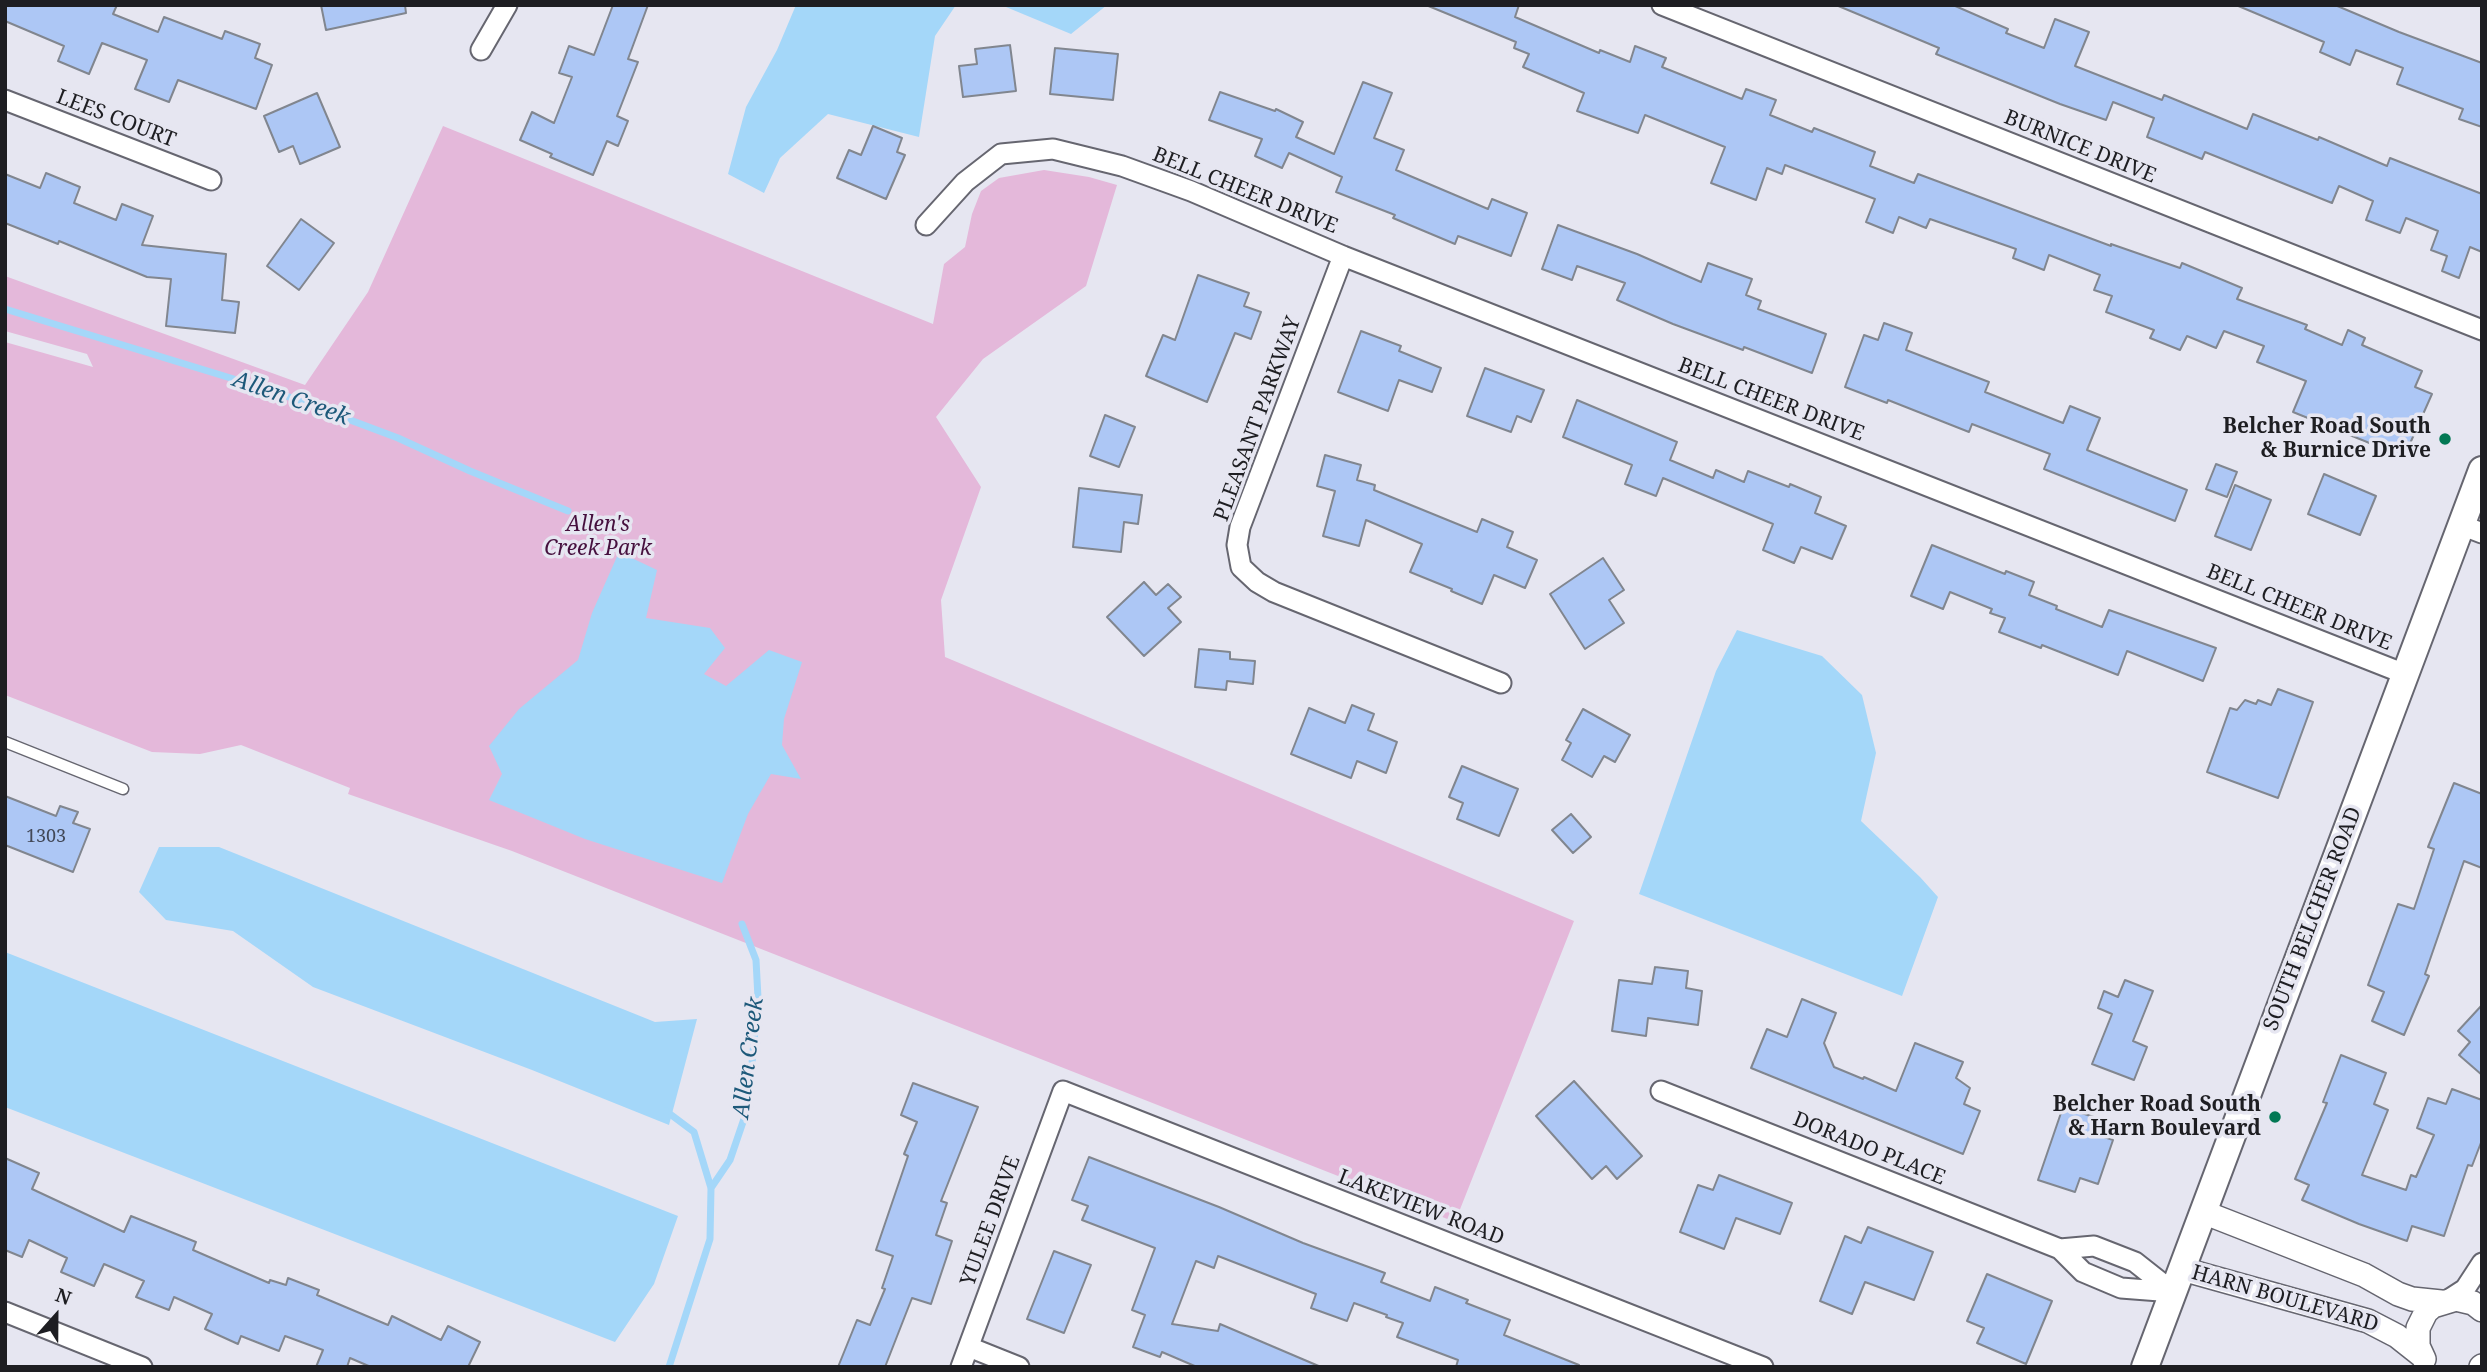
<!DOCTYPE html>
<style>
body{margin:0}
#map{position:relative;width:2487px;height:1372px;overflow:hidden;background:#e6e6f1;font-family:"Noto Serif",serif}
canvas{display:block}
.frame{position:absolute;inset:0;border:7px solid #1e1e22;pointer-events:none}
.north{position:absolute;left:21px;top:1281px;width:70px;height:70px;-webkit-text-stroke:5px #e6e6f1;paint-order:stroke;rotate:21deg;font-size:19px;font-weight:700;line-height:28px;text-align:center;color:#1e1e22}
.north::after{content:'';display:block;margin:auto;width:24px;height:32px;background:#1e1e22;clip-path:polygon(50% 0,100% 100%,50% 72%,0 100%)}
</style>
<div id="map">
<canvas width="2487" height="1372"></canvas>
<div class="frame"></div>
<div class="north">N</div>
</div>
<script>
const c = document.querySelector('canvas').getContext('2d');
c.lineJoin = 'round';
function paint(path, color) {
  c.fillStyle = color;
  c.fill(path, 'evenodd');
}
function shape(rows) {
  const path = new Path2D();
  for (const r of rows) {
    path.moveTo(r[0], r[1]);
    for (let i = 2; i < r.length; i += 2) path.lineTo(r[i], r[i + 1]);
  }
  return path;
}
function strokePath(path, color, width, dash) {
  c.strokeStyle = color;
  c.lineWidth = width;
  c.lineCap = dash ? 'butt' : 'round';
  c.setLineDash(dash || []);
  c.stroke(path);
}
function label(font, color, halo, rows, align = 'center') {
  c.font = font + ' "Noto Serif",serif';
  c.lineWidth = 7;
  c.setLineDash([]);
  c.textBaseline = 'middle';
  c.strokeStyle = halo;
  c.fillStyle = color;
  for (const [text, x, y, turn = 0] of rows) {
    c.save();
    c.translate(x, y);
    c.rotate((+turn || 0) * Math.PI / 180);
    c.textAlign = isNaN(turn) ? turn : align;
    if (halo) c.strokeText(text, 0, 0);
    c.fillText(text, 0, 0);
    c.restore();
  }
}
const green = shape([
 [443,126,933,324,944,264,965,247,972,214,981,191,999,178,1044,170,1089,177,1117,185,1086,286,983,359,936,417,981,487,941,600,945,657,1574,921,1455,1222,512,851,348,794,350,788,241,745,200,754,152,752,5,695,5,342,93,367,87,354,5,331,5,276,305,385,368,292]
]);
const water = shape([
 [796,5,956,5,935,36,919,137,828,114,780,158,764,193,728,174,746,107,777,50],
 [994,5,1107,5,1071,34,1006,7],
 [619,552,657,570,646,618,710,628,725,648,704,674,726,686,769,650,802,662,784,719,782,745,801,779,771,774,748,814,722,883,585,839,489,800,502,774,489,746,519,709,578,660,592,613],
 [1737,630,1822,656,1862,695,1876,753,1861,821,1920,877,1938,897,1902,996,1639,894,1716,671],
 [159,847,219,847,655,1022,697,1019,669,1125,532,1070,313,987,233,931,166,920,139,892],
 [5,952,678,1216,654,1284,615,1342,5,1107]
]);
const stream = shape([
 [5,309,273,391,398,438,470,471,568,511],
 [666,1111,694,1132,711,1188,710,1239,669,1367],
 [711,1188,730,1160,745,1116,752,1063,758,998,756,960,742,924]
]);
const building = shape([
 [5,5,117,5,113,14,158,32,164,17,222,39,225,31,260,44,255,58,272,65,256,109,178,80,169,102,135,89,147,60,102,43,89,74,58,61,64,46,5,21,5,5],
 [321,5,405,5,406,13,326,30,321,5],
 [613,5,648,5,628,59,638,62,617,116,628,121,618,146,607,141,593,175,550,157,552,154,520,140,532,112,554,123,572,77,559,73,569,46,594,55,613,5],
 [1426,5,1519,5,1515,17,1599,53,1600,50,1630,62,1635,46,1666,58,1662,67,1742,99,1746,89,1776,100,1770,115,1812,132,1814,128,1875,152,1870,166,1914,183,1918,174,2111,246,2111,244,2180,268,2182,263,2242,288,2237,299,2307,325,2305,329,2342,345,2348,330,2365,338,2362,345,2422,371,2415,387,2432,394,2404,457,2293,412,2306,381,2257,362,2264,346,2224,331,2216,348,2187,336,2180,350,2150,338,2154,330,2106,312,2112,296,2094,290,2100,275,2049,255,2044,270,2013,258,2016,249,1930,219,1926,228,1899,217,1893,233,1866,222,1875,199,1785,165,1782,174,1767,168,1756,200,1711,183,1725,147,1645,115,1638,133,1577,111,1584,93,1523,67,1529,54,1514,48,1516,42,1426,5],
 [1836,5,1953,5,2008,29,2006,33,2044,48,2055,19,2089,32,2075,66,2162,100,2164,95,2247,129,2253,114,2318,140,2319,137,2387,166,2390,158,2482,194,2482,252,2470,247,2459,278,2442,271,2447,256,2431,250,2438,231,2406,218,2400,233,2366,220,2373,201,2339,186,2332,203,2205,152,2202,159,2147,137,2154,118,2113,102,2106,120,2060,104,1936,54,1939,48,1836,5],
 [2236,5,2335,5,2399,32,2482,63,2482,127,2459,119,2463,109,2397,84,2403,68,2356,50,2350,65,2320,52,2324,42,2236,5],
 [1010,45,1016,91,963,97,959,66,977,64,975,49,1010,45],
 [1055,48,1118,54,1113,100,1050,94,1055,48],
 [1363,82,1392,93,1374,138,1404,150,1396,170,1488,209,1492,199,1527,213,1511,256,1458,236,1455,244,1393,218,1395,215,1336,192,1342,177,1289,153,1282,168,1255,156,1262,139,1209,120,1220,92,1275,111,1276,109,1303,122,1296,137,1334,154,1363,82],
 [317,93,340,147,300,164,293,146,279,152,264,116,317,93],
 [873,126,902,138,897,152,905,155,886,199,837,178,849,150,861,155,873,126],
 [46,173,80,187,74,203,116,220,122,204,153,216,142,245,226,254,222,300,239,302,235,333,166,326,171,279,147,277,59,241,58,244,5,223,5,174,40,188,46,173],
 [301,219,334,243,299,290,267,266,301,219],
 [1558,225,1637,254,1701,282,1708,263,1752,279,1746,295,1761,301,1758,309,1826,334,1812,373,1744,347,1743,350,1673,324,1617,300,1625,283,1577,266,1572,280,1542,269,1558,225],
 [1198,275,1249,293,1244,306,1261,312,1251,339,1235,333,1207,402,1146,376,1163,335,1175,340,1198,275],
 [1884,323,1912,333,1906,350,1989,382,1985,392,2063,423,2070,406,2100,418,2087,450,2187,490,2175,521,2044,469,2050,454,1972,424,1969,432,1888,400,1887,403,1845,387,1864,335,1878,340,1884,323],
 [1361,331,1401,346,1399,351,1441,368,1432,392,1399,380,1388,411,1338,392,1361,331],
 [1485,368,1544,390,1531,422,1517,416,1511,432,1467,416,1485,368],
 [1577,400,1677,442,1670,460,1713,478,1716,470,1744,482,1748,471,1789,487,1790,484,1821,497,1815,513,1846,526,1832,559,1801,547,1794,563,1763,550,1773,524,1663,478,1656,496,1625,484,1632,465,1563,437,1577,400],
 [1105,415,1135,427,1119,467,1090,456,1105,415],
 [1325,455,1361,465,1357,480,1375,485,1374,490,1477,532,1482,519,1513,532,1507,547,1537,560,1525,588,1494,575,1482,604,1451,591,1452,589,1410,572,1422,544,1366,520,1359,546,1323,536,1335,491,1317,486,1325,455],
 [2216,464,2237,472,2227,497,2206,489,2216,464],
 [2324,474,2376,496,2360,535,2308,514,2324,474],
 [2235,485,2271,500,2251,550,2215,536,2235,485],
 [1079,488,1142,495,1138,524,1124,522,1121,552,1073,547,1079,488],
 [1932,545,2005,574,2006,571,2034,582,2029,595,2057,606,2056,609,2102,627,2109,610,2216,648,2203,681,2127,651,2118,675,2042,645,2041,648,1999,632,2005,618,1990,613,1992,609,1950,592,1943,609,1911,596,1932,545],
 [1603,558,1624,590,1609,600,1624,623,1585,649,1550,594,1603,558],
 [1144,582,1156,595,1168,584,1181,597,1168,608,1181,622,1144,656,1107,617,1144,582],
 [1199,649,1230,652,1230,659,1255,661,1253,684,1227,681,1226,690,1195,687,1199,649],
 [2278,689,2313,702,2278,798,2207,772,2230,708,2237,710,2245,700,2256,704,2258,700,2271,705,2278,689],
 [1352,705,1374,714,1368,730,1397,742,1386,773,1357,761,1351,778,1291,754,1309,708,1345,723,1352,705],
 [1583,709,1630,735,1615,762,1604,756,1592,777,1562,760,1571,743,1566,740,1583,709],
 [1462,766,1518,789,1499,836,1457,819,1463,803,1449,797,1462,766],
 [2454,783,2482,794,2482,868,2464,861,2425,974,2429,976,2404,1035,2372,1021,2384,992,2368,985,2398,904,2414,909,2434,849,2428,847,2454,783],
 [5,796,56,816,60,806,78,812,73,823,90,829,73,872,5,845,5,796],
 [1571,814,1591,837,1573,853,1552,830,1571,814],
 [1655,967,1688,971,1686,988,1702,991,1698,1025,1648,1018,1646,1036,1612,1031,1619,980,1652,984,1655,967],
 [2125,980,2153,991,2133,1041,2147,1047,2134,1080,2092,1064,2112,1014,2098,1008,2104,991,2118,997,2125,980],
 [1802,999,1836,1013,1824,1043,1834,1067,1863,1079,1864,1077,1896,1091,1915,1043,1963,1062,1956,1078,1970,1088,1964,1104,1980,1111,1963,1154,1751,1068,1767,1029,1787,1037,1802,999],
 [2482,1005,2482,1075,2459,1055,2470,1042,2458,1031,2482,1005],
 [2341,1055,2386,1073,2374,1104,2388,1110,2362,1175,2406,1190,2411,1175,2416,1177,2434,1135,2417,1128,2428,1098,2446,1104,2452,1089,2482,1100,2482,1140,2472,1166,2468,1165,2444,1236,2412,1226,2407,1241,2359,1224,2302,1200,2309,1185,2295,1179,2327,1103,2323,1102,2341,1055],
 [1574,1081,1642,1156,1617,1179,1606,1166,1592,1179,1536,1116,1574,1081],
 [913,1083,978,1107,941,1201,947,1203,936,1235,952,1241,931,1304,912,1298,885,1367,838,1367,857,1320,870,1325,885,1289,882,1288,893,1256,876,1250,908,1156,904,1154,917,1122,901,1115,913,1083],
 [2063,1107,2100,1119,2095,1134,2113,1140,2098,1184,2080,1178,2075,1192,2038,1180,2063,1107],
 [1089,1157,1219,1207,1303,1243,1385,1273,1381,1282,1430,1301,1435,1287,1468,1300,1466,1303,1510,1320,1504,1335,1579,1365,1578,1367,1456,1367,1458,1360,1397,1337,1403,1323,1386,1317,1387,1315,1354,1303,1347,1321,1311,1308,1316,1294,1218,1256,1214,1268,1196,1261,1172,1324,1218,1331,1220,1324,1321,1367,1197,1367,1162,1352,1160,1357,1133,1347,1145,1315,1132,1310,1155,1248,1082,1220,1088,1206,1072,1200,1089,1157],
 [5,1158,39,1173,32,1189,124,1232,131,1216,196,1242,193,1250,269,1283,270,1280,286,1285,288,1278,319,1290,317,1295,388,1325,392,1316,441,1340,448,1326,480,1342,468,1367,371,1367,350,1358,347,1367,316,1367,323,1350,285,1336,279,1351,241,1336,238,1344,205,1329,212,1314,174,1297,169,1310,136,1297,144,1281,104,1264,94,1286,61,1272,67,1258,29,1240,22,1257,5,1250,5,1158],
 [1719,1175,1792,1203,1780,1234,1736,1218,1724,1249,1680,1232,1698,1185,1713,1190,1719,1175],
 [1868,1227,1933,1252,1914,1300,1865,1282,1852,1314,1820,1301,1845,1236,1861,1243,1868,1227],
 [1054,1251,1091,1265,1064,1333,1027,1319,1054,1251],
 [1987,1274,2052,1301,2026,1364,1977,1343,1984,1328,1967,1321,1987,1274]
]);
const service = shape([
 [5,742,123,789]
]);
const minor = shape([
 [1662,5,2482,330],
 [481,50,507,5],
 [5,100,211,180],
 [926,225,965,182,1001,154,1053,149,1122,166,1191,191,1343,256,2405,674],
 [1343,256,1240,527,1237,545,1241,567,1257,582,1274,592,1501,683],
 [2461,525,2482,533],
 [1661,1091,2060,1249,2083,1272,2121,1288,2173,1292],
 [2060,1249,2094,1246,2135,1262,2173,1292],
 [2448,1300,2465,1289,2482,1263],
 [5,1312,142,1367],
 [969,1347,1019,1367],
 [961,1367,1063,1091,1763,1367]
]);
const tertiary = shape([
 [2203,1212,2364,1275,2398,1294,2412,1299,2441,1302],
 [2182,1269,2368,1321,2397,1336,2421,1355],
 [2424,1359,2418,1346,2418,1328,2426,1312,2433,1306,2456,1299,2473,1303,2482,1310],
 [2481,1367,2482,1366]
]);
const secondary = shape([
 [2145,1367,2482,470]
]);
const markers = [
 [2445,439,7,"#027854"],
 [2275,1117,7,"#027854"]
];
const numberNames = [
 ["1303",46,837]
];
const streetNames = [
 ["LEES COURT",116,119,21],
 ["BURNICE DRIVE",2080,147,22],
 ["BELL CHEER DRIVE",1245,191,22],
 ["BELL CHEER DRIVE",1771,400,21],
 ["PLEASANT PARKWAY",1258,419,-70],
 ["BELL CHEER DRIVE",2299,608,22],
 ["SOUTH BELCHER ROAD",2313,919,-69],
 ["DORADO PLACE",1869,1149,22],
 ["LAKEVIEW ROAD",1421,1208,21],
 ["YULEE DRIVE",991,1221,-70],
 ["HARN BOULEVARD",2285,1299,16]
];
const poiNames = [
 ["Belcher Road South",2431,427],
 ["& Burnice Drive",2431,451],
 ["Belcher Road South",2261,1105],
 ["& Harn Boulevard",2261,1129]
];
const parkNames = [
 ["Allen's",598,525],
 ["Creek Park",598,549]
];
const waterNames = [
 ["Allen Creek",291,399,19],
 ["Allen Creek",749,1058,-83]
];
paint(green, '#e4b8da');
paint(water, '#a4d7f9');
strokePath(stream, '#a4d7f9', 7);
paint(building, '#adc7f5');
strokePath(building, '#81868f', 2);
strokePath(service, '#666670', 13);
strokePath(minor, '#666670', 23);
strokePath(tertiary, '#666670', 26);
strokePath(secondary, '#666670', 30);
strokePath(service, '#fff', 10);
strokePath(minor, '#fff', 19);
strokePath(tertiary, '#fff', 23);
strokePath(secondary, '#fff', 26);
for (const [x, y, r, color] of markers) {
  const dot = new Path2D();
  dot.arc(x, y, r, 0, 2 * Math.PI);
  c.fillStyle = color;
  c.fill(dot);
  strokePath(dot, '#e6e6f1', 2.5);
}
label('18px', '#424857', null, numberNames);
label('21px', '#1e1e22', '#e6e6f1', streetNames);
label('bold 21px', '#1e1e22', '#e6e6f1', poiNames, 'right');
label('italic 21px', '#46103e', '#e6e6f1', parkNames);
label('italic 23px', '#1d597a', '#e6e6f1', waterNames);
</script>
